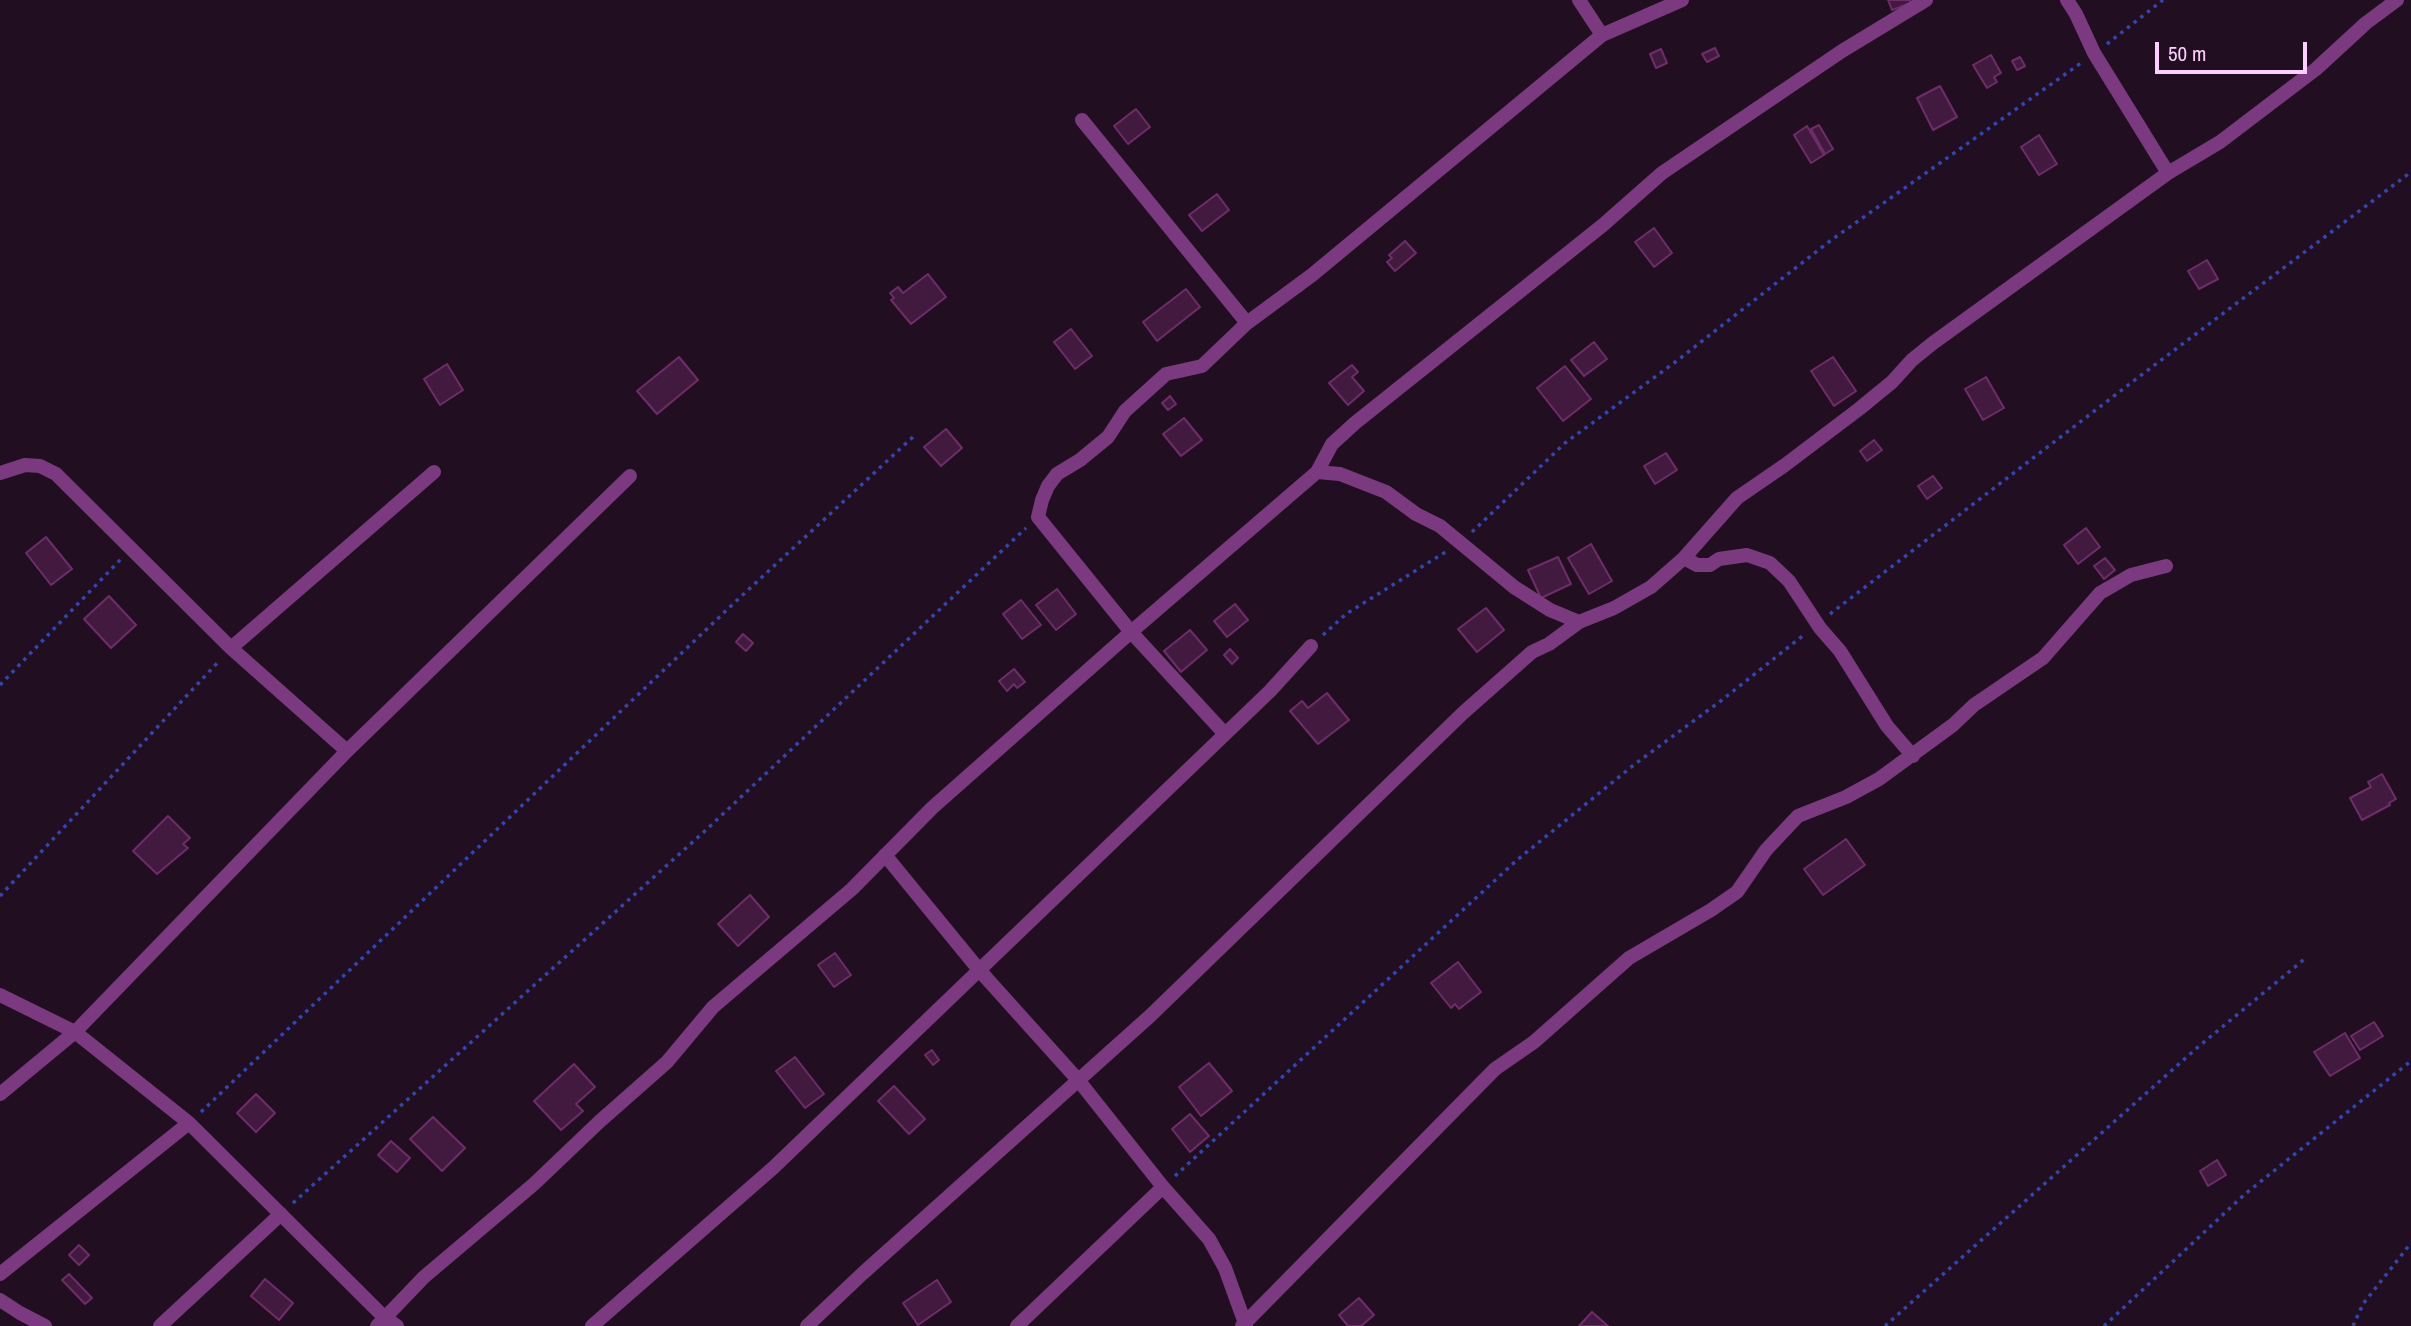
<!DOCTYPE html>
<style>
body{margin:0}
#map{position:relative;width:2411px;height:1326px;overflow:hidden;background:#220e21;font-family:"Archivo Narrow",sans-serif}
canvas{display:block}
.scale{position:absolute;left:2155px;top:42px;width:152px;height:32px;box-sizing:border-box;border:4px solid #fecffe;border-top:0;padding-left:9px;font-size:21px;line-height:24px;white-space:nowrap;color:#fecffe;-webkit-text-stroke:5px #220e21;paint-order:stroke}
</style>
<div id="map">
<canvas width="2411" height="1326"></canvas>
<div class="scale">50 m</div>
</div>
<script>
const c = document.querySelector('canvas').getContext('2d');
c.lineJoin = 'round';
function paint(path, color) {
  c.fillStyle = color;
  c.fill(path, 'evenodd');
}
function shape(rows) {
  const path = new Path2D();
  for (const r of rows) {
    path.moveTo(r[0], r[1]);
    for (let i = 2; i < r.length; i += 2) path.lineTo(r[i], r[i + 1]);
  }
  return path;
}
function strokePath(path, color, width, dash) {
  c.strokeStyle = color;
  c.lineWidth = width;
  c.lineCap = dash ? 'butt' : 'round';
  c.setLineDash(dash || []);
  c.stroke(path);
}
const building = shape([
 [1888,0,1910,0,1911,3,1892,10,1888,0],
 [1715,48,1719,56,1707,62,1702,54,1715,48],
 [1661,49,1667,63,1656,68,1650,54,1661,49],
 [1991,55,2001,73,1994,77,1997,82,1987,88,1973,65,1991,55],
 [2020,57,2025,66,2017,70,2012,61,2020,57],
 [1940,86,1957,117,1933,130,1917,98,1940,86],
 [1136,109,1150,127,1128,144,1114,126,1136,109],
 [1819,125,1833,149,1825,154,1811,129,1819,125],
 [1807,126,1824,155,1811,163,1794,135,1807,126],
 [2039,135,2057,164,2039,175,2021,147,2039,135],
 [1217,194,1229,210,1202,231,1189,215,1217,194],
 [1654,228,1672,253,1654,267,1635,242,1654,228],
 [1405,241,1416,253,1395,271,1387,262,1392,258,1389,255,1405,241],
 [2207,260,2218,279,2199,289,2188,271,2207,260],
 [928,274,946,297,911,324,891,300,894,298,890,293,898,287,903,293,928,274],
 [1186,289,1200,307,1157,341,1143,322,1186,289],
 [1071,329,1092,356,1075,369,1054,342,1071,329],
 [1594,342,1607,359,1584,376,1571,360,1594,342],
 [679,357,698,380,657,414,637,391,679,357],
 [1833,357,1856,391,1834,406,1811,371,1833,357],
 [447,364,463,390,440,405,424,379,447,364],
 [1352,365,1358,372,1352,377,1364,391,1348,405,1329,383,1352,365],
 [1565,366,1591,399,1563,421,1537,388,1565,366],
 [1986,377,2004,408,1983,420,1965,389,1986,377],
 [1170,396,1176,404,1168,410,1162,403,1170,396],
 [1184,418,1202,440,1181,456,1163,434,1184,418],
 [946,429,962,448,941,466,924,447,946,429],
 [1874,440,1882,450,1867,461,1860,451,1874,440],
 [1666,453,1677,470,1655,484,1644,466,1666,453],
 [1933,476,1942,488,1927,499,1918,486,1933,476],
 [2086,528,2100,547,2078,564,2064,545,2086,528],
 [46,537,72,569,51,585,26,553,46,537],
 [1591,544,1612,581,1589,594,1568,558,1591,544],
 [1558,557,1571,584,1541,598,1528,570,1558,557],
 [2105,558,2115,570,2104,579,2094,566,2105,558],
 [1057,589,1076,614,1056,630,1036,605,1057,589],
 [109,596,136,625,111,648,84,619,109,596],
 [1021,600,1041,625,1022,639,1003,614,1021,600],
 [1235,604,1248,620,1227,637,1214,621,1235,604],
 [1486,608,1504,630,1477,652,1458,629,1486,608],
 [1190,630,1207,650,1181,672,1164,651,1190,630],
 [743,634,753,643,746,651,736,642,743,634],
 [1230,649,1238,658,1232,664,1224,655,1230,649],
 [1014,669,1025,682,1017,688,1014,684,1007,691,999,681,1014,669],
 [1327,693,1349,720,1318,744,1290,711,1302,701,1308,708,1327,693],
 [2382,774,2396,799,2389,803,2390,805,2362,820,2350,798,2371,787,2368,782,2382,774],
 [168,816,190,838,183,844,188,848,157,874,133,851,168,816],
 [1846,839,1865,865,1823,895,1804,869,1846,839],
 [750,895,769,917,738,946,718,924,750,895],
 [835,953,851,975,834,987,818,965,835,953],
 [1458,962,1481,992,1459,1009,1455,1004,1451,1008,1431,983,1458,962],
 [2374,1022,2383,1036,2360,1050,2351,1036,2374,1022],
 [2345,1033,2360,1058,2330,1076,2314,1052,2345,1033],
 [932,1050,939,1060,933,1065,925,1055,932,1050],
 [795,1057,824,1094,805,1108,776,1071,795,1057],
 [1209,1063,1232,1091,1201,1116,1179,1087,1209,1063],
 [574,1064,595,1087,576,1104,583,1111,561,1130,534,1101,574,1064],
 [894,1086,925,1119,909,1134,878,1101,894,1086],
 [256,1094,275,1113,256,1132,237,1113,256,1094],
 [1190,1114,1209,1136,1190,1152,1172,1129,1190,1114],
 [433,1117,465,1148,442,1171,410,1139,433,1117],
 [391,1141,410,1158,397,1172,378,1155,391,1141],
 [2217,1160,2226,1175,2208,1186,2200,1171,2217,1160],
 [79,1245,89,1255,79,1265,69,1255,79,1245],
 [69,1274,92,1298,85,1304,62,1280,69,1274],
 [265,1279,293,1303,279,1320,251,1296,265,1279],
 [937,1280,951,1302,918,1325,903,1303,937,1280],
 [1359,1298,1374,1315,1361,1326,1348,1326,1339,1315,1359,1298],
 [1592,1312,1608,1326,1579,1326,1592,1312]
]);
const path = shape([
 [2107,44,2163,0],
 [1472,532,1565,443,1674,363,1830,241,2081,63],
 [1830,614,2140,376,2411,172],
 [1323,635,1346,614,1447,551],
 [0,685,121,559],
 [0,896,220,660],
 [201,1112,733,604,914,436],
 [1175,1176,1517,860,1635,764,1722,700,1805,634],
 [293,1203,706,830,1026,528],
 [1885,1326,2198,1047,2307,957],
 [2104,1326,2245,1194,2411,1061],
 [2353,1326,2363,1304,2411,1243]
]);
const street = shape([
 [1579,0,1602,35],
 [2067,0,2076,14,2094,53,2168,173],
 [1082,120,1247,323],
 [1317,472,1340,474,1386,492,1416,514,1440,526,1514,587,1550,610,1579,622],
 [0,473,25,465,40,466,56,474,231,648,347,751],
 [1684,558,1697,565,1710,565,1719,559,1747,555,1770,563,1789,581,1820,628,1840,651,1887,726,1913,756],
 [231,648,434,472],
 [1225,734,1131,632,1038,517,1042,500,1048,486,1057,474,1080,460,1108,437,1125,411,1166,374,1202,366,1247,323,1312,275,1602,35,1682,0],
 [885,855,980,971,1079,1081,1163,1187,1209,1239,1225,1268,1246,1326],
 [0,995,75,1032,189,1123,385,1318,397,1326],
 [0,1094,75,1032,347,751,630,476],
 [0,1274,189,1123],
 [0,1300,20,1313,45,1326],
 [160,1326,281,1214],
 [377,1326,424,1277,534,1184,599,1122,667,1062,713,1007,852,889,932,808,1131,632,1317,472,1332,444,1355,423,1603,225,1662,173,1842,51,1926,0],
 [592,1326,773,1168,1270,691,1311,646],
 [807,1326,862,1274,1150,1016,1463,713,1532,652,1549,644,1579,622,1614,608,1651,587,1684,558,1737,498,1785,465,1859,409,1892,382,1912,360,1933,343,2168,173,2220,142,2316,69,2366,23,2397,0],
 [1017,1326,1163,1187],
 [1242,1326,1495,1069,1534,1042,1629,958,1711,910,1737,892,1766,850,1798,816,1846,797,1879,779,1953,725,1974,705,2043,658,2100,593,2131,575,2166,566]
]);
paint(building, '#421a3f');
strokePath(building, '#6e2d68', 2);
strokePath(path, '#3046b1', 3.5, [3.5, 5]);
strokePath(street, '#7b3a80', 14);
</script>
